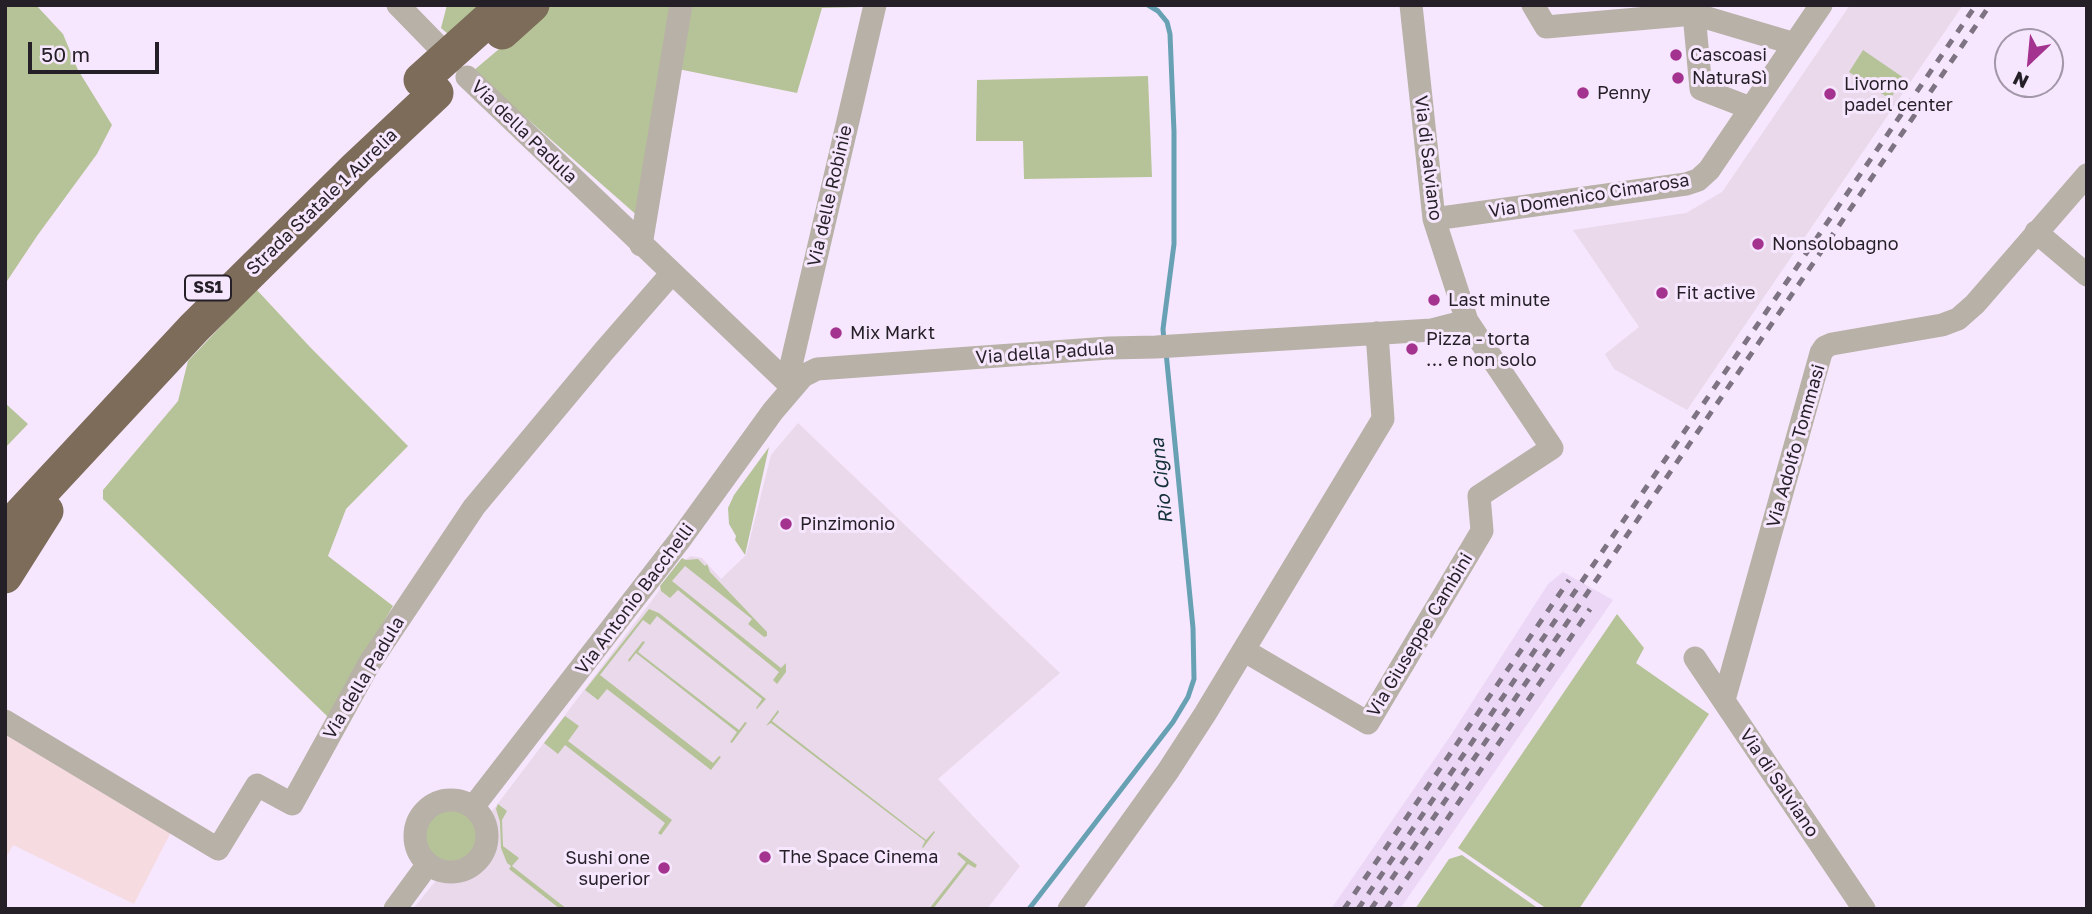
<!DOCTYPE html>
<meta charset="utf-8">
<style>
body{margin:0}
#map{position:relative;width:2092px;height:914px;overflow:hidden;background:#f6e7fe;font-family:"Golos Text",sans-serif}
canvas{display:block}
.frame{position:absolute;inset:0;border:7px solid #251f27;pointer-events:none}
.north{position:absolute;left:1994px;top:28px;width:70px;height:70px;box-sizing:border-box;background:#f6e7fe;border:2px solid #a297a8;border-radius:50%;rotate:206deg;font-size:19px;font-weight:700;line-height:28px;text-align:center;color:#251f27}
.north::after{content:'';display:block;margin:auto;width:24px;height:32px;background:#a4338f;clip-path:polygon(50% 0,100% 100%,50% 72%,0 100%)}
.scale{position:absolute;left:28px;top:42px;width:131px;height:32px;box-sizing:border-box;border:4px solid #251f27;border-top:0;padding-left:9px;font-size:21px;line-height:24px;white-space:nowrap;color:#251f27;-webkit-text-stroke:5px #f6e7fe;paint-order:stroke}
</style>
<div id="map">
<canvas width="2092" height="914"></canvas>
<div class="frame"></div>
<div class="north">N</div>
<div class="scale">50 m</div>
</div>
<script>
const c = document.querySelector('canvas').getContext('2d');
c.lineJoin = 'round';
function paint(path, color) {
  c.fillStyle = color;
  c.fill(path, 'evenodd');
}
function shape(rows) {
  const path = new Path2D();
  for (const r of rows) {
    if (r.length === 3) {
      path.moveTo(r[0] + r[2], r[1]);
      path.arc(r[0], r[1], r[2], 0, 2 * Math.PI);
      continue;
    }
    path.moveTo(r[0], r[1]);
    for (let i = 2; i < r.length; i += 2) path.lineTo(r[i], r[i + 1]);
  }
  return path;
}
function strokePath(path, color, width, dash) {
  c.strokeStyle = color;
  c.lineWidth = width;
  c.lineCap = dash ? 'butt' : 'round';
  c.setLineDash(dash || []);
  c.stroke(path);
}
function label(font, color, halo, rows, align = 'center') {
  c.font = font + ' "Golos Text",sans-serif';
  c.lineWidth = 6;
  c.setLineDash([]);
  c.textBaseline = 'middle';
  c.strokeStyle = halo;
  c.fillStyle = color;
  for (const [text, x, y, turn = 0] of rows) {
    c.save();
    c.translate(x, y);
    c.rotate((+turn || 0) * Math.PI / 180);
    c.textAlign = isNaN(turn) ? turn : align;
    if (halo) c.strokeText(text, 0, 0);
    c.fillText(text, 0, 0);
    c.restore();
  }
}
const commercial = shape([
 [1850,5,1963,5,1687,410,1614,369,1605,354,1639,327,1573,230,1686,213,1722,192],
 [798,423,1060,673,938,779,1020,866,987,909,413,909,496,806,681,562,691,556,702,558,721,579,746,555,771,455]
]);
const industrial = shape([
 [5,733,171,832,134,904,13,845,5,859]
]);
const built = shape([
 [1563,572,1613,600,1400,909,1331,909,1451,735,1548,584]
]);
const green = shape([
 [5,5,36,5,63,34,78,70,112,125,97,154,37,236,5,284],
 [447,5,482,5,448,34,441,28],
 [551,5,862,5,862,7,822,8,797,93,673,68,640,218,473,71],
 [1863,50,1904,78,1890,99,1849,72],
 [1148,76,1152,177,1024,179,1023,141,976,141,977,80],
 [256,289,310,347,408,446,346,509,328,556,393,606,328,717,103,499,103,490,178,401,188,361],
 [5,403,28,424,5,448],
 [769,447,745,555,735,540,736,536,729,524,728,508,734,495],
 [682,558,686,560,698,559,705,566,707,564,710,572,767,632,767,636,764,637,748,624,752,619,685,566,672,581,781,668,786,663,786,672,777,684,773,680,779,672,678,590,670,598,661,591,660,586],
 [649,609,659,613,766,699,757,709,756,708,762,699,657,616,650,625,643,620,600,675,713,763,719,756,721,757,711,770,607,689,598,700,585,690],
 [1617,614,1644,648,1636,663,1709,714,1579,909,1547,909,1458,848],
 [643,641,645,642,638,652,739,730,745,722,747,723,732,743,730,742,737,732,636,653,629,662,628,660],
 [778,710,779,712,772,721,926,840,934,831,935,832,923,848,922,847,925,841,771,723,766,726],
 [565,716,579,726,568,741,672,820,661,835,658,833,665,823,565,745,558,754,544,743],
 [498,804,507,811,502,820,503,846,519,858,512,866,567,909,560,909,509,869,511,866,507,863,501,848,500,822,496,809],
 [451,835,26],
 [959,852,977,865,975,868,968,864,933,909,929,909,966,862,957,854],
 [1462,855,1539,909,1415,909,1449,859]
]);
const stream = shape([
 [1148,5,1158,11,1167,22,1170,34,1174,132,1174,244,1163,329,1164,342],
 [1029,909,1173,722,1188,697,1194,679,1193,628,1166,352]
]);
const minor = shape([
 [398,5,439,47],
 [1533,5,1546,27,1694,14,1785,41],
 [1694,14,1701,89,1750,108],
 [467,77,792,387],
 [1434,219,1686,184,1698,180,1709,170,1821,5],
 [2036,232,2087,275],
 [641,245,681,5],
 [792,387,792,361,875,5],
 [1245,651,1368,723,1482,531,1479,496,1552,448,1467,321,1434,219,1411,5],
 [1695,658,1864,909],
 [1724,700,1821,353,1825,347,1832,344,1942,325,1958,319,1975,304,2087,175],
 [5,721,218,849,257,785,292,804,369,664,474,507,604,351,672,273],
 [451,836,36],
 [473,807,679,541,773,411,803,376,817,369,1109,348,1156,347,1432,330,1467,321],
 [395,909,428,864],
 [1069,909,1168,771,1205,714,1383,419,1377,333]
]);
const highway = shape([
 [502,32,532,5],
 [5,531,194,328,356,168,436,93],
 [5,576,46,511]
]);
const rail = shape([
 [1344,909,1569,580],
 [1358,909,1976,5],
 [1371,909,1990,5],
 [1386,909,1590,609]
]);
const highwayBridge = shape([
 [421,80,490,18]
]);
const markers = [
 [1676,55,7,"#a4338f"],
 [1678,78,7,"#a4338f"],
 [1583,93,7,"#a4338f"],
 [1830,94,7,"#a4338f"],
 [1758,244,7,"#a4338f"],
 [1662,293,7,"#a4338f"],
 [1434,300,7,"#a4338f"],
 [836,333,7,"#a4338f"],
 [1412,349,7,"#a4338f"],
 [786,524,7,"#a4338f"],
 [765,857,7,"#a4338f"],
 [664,868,7,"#a4338f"]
];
const shields = [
 [208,288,46]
];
const shieldNames = [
 ["SS1",208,288]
];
const poiNames = [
 ["Cascoasi",1690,55],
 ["NaturaSì",1692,78],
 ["Livorno",1844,84],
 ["padel center",1844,105],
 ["Penny",1597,93],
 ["Nonsolobagno",1772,244],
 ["Fit active",1676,293],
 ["Last minute",1448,300],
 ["Mix Markt",850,333],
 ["Pizza - torta",1426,339],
 ["… e non solo",1426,360],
 ["Pinzimonio",800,524],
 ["The Space Cinema",779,857],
 ["Sushi one",650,858,"right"],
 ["superior",650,879,"right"]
];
const streetNames = [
 ["Via della Padula",524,132,44],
 ["Via di Salviano",1428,158,83],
 ["Via delle Robinie",830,196,-77],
 ["Via Domenico Cimarosa",1589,196,-9],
 ["Strada Statale 1 Aurelia",322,202,-44],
 ["Via della Padula",1045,353,-4],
 ["Via Adolfo Tommasi",1796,446,-74],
 ["Via Antonio Bacchelli",635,599,-53],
 ["Via Giuseppe Cambini",1420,635,-59],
 ["Via della Padula",364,678,-59],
 ["Via di Salviano",1779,783,56]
];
const waterNames = [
 ["Rio Cigna",1162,481,-96]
];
paint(commercial, '#ead9eb');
paint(industrial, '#f6dbe1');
paint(built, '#ecd8f6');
paint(green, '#b6c398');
strokePath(stream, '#68a1b4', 5);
strokePath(minor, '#b8b1a7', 23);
strokePath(highway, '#7c6c59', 35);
strokePath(rail, '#7d7382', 5, [9, 9]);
strokePath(highwayBridge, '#7c6c59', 35);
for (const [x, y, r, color] of markers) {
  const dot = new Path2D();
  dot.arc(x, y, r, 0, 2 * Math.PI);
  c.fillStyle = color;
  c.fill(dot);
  strokePath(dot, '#f6e7fe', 2.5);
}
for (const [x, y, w] of shields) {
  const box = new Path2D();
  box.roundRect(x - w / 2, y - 12.5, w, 25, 5);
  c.fillStyle = '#f6e7fe';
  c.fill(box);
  strokePath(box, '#251f27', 2);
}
label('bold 16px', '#251f27', null, shieldNames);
label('18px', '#251f27', '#f6e7fe', poiNames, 'left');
label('18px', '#251f27', '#f6e7fe', streetNames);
label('italic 19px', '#133039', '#f6e7fe', waterNames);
</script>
